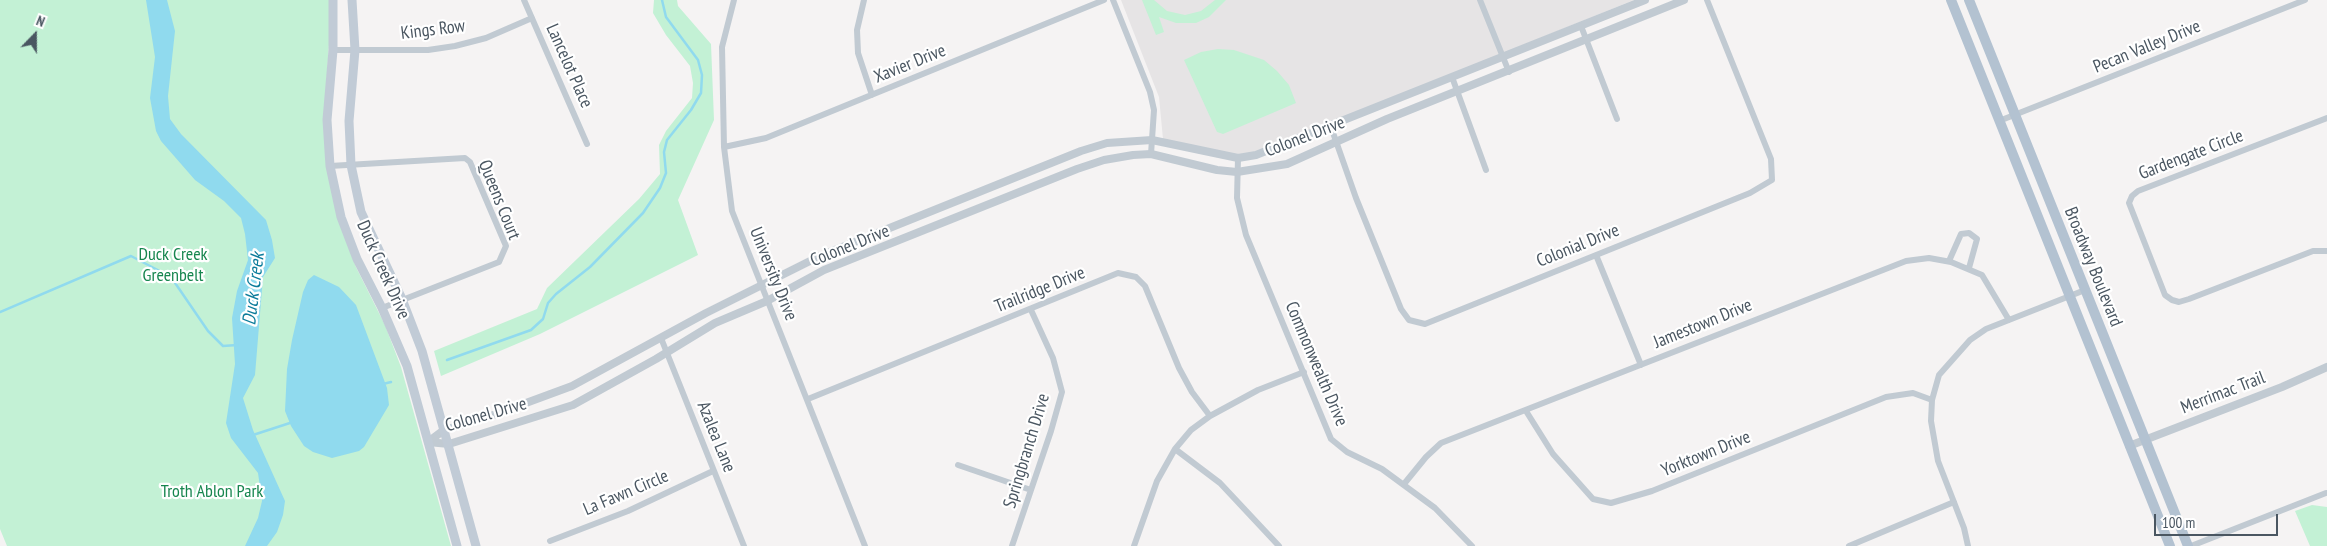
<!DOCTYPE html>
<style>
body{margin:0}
#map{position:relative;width:2327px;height:546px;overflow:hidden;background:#f5f3f3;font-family:"PT Sans Narrow",sans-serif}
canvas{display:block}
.north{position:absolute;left:10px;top:10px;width:50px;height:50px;-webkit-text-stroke:4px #fff;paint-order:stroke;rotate:22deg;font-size:14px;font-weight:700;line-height:20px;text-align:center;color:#4a5661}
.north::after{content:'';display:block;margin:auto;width:18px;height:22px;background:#4a5661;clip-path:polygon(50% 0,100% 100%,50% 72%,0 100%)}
.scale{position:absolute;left:2154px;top:514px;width:124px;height:22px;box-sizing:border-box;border:2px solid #4a5661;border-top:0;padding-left:6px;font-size:15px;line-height:18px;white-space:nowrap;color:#4a5661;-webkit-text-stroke:4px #fff;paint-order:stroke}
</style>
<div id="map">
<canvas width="2327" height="546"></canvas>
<div class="north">N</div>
<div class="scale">100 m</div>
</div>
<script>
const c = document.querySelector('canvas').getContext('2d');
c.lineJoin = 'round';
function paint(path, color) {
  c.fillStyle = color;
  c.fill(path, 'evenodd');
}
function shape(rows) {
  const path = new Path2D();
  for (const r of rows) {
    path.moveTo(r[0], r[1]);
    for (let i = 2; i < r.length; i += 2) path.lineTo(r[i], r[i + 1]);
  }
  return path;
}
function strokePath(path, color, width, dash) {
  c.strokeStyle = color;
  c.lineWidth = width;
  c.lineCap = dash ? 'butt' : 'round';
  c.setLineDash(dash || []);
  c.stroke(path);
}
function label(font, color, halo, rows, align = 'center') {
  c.font = font + ' "PT Sans Narrow",sans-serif';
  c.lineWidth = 4.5;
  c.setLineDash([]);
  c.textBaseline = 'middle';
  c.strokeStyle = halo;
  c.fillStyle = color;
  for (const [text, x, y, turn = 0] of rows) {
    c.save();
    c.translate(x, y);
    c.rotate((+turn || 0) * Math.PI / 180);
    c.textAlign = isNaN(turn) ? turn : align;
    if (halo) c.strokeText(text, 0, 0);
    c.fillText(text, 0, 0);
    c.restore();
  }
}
const education = shape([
 [1121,0,1634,0,1261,151,1235,155,1163,139,1159,97]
]);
const green = shape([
 [0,0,329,0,331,15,324,119,346,240,356,267,385,325,401,367,451,546,7,546,0,529],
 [654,0,677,0,678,6,711,44,714,120,678,200,698,255,540,334,441,376,434,351,537,309,547,288,639,199,660,174,659,145,666,131,692,98,693,83,690,66,666,35,653,13],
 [1142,0,1154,0,1167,11,1185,15,1201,11,1215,0,1226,0,1209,17,1196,23,1176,23,1159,17,1164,32,1156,35],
 [1218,49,1234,50,1264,60,1277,71,1289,85,1296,103,1223,134,1217,132,1184,60,1201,52],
 [2312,505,2327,507,2327,546,2310,546,2295,511]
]);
const water = shape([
 [146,0,167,0,175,31,168,96,170,119,181,134,266,220,272,240,275,258,263,277,255,375,243,398,253,430,285,501,283,515,277,532,267,546,245,546,258,518,262,501,258,473,231,438,226,423,235,364,232,318,237,291,248,260,245,234,241,218,224,201,195,180,161,141,156,131,150,98,155,57],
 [314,275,339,287,356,305,387,388,389,405,364,447,359,451,332,458,313,452,304,446,291,426,285,411,287,369,292,340,303,292,308,280]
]);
const stream = shape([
 [0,312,131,256,171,277,208,331,223,346,237,345],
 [447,360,531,330,543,319,548,303,556,294,590,267,643,213,660,188,666,173,664,152,667,140,691,110,701,93,702,75,698,60,666,17,662,0],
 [383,384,391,382],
 [253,435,293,422]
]);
const minor = shape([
 [524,0,587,144],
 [734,0,722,47,724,147,732,211,865,546],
 [864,0,857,30,858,53,872,95],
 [1113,0,1150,92,1154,110,1151,154],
 [1480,0,1509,72],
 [1581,26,1617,119],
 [333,50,428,50,455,46,486,38,532,18],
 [1452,77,1486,170],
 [2327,118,2138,191,2132,196,2129,203,2165,295,2172,300,2179,302,2189,299,2313,251,2327,251],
 [1999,121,2305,0],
 [1331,127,1356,198,1401,309,1409,320,1425,324,1750,193,1772,180,1771,159,1707,0],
 [724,147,766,138,1104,0],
 [1238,158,1237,198,1246,235,1331,439,1347,452,1382,469,1435,508,1472,546],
 [330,166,465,158,470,162,506,246,499,262,382,308],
 [1596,255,1641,365],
 [1949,261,1961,234,1969,233,1977,239,1969,268],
 [661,338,744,546],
 [808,399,1118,273,1136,277,1145,286,1179,368,1192,392,1210,416],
 [1526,411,1553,454,1593,499,1611,503,1652,491,1886,397,1913,393,1932,400],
 [1175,449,1220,483,1279,546],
 [958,465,1031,490],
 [1404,484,1426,457,1441,443,1906,261,1929,258,1951,262,1982,275,2009,320],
 [550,541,628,511,713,471],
 [1012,546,1051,431,1062,392,1053,358,1031,310],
 [1134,546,1157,481,1175,449,1191,430,1210,416,1258,390,1304,372],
 [1849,546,1954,502],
 [1968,546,1964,528,1938,461,1931,421,1932,400,1939,375,1970,340,1986,329,2085,290],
 [2191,546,2326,493]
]);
const tertiary = shape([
 [428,442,449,444,573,405,656,359,715,323,767,301,824,270,1077,169,1104,160,1133,155,1151,154,1217,170,1237,172,1287,164,1387,119,1684,0],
 [428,442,444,430,488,417,572,386,706,313,820,256,1081,151,1107,143,1152,140,1238,158,1256,155,1645,0],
 [2129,446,2282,387,2327,367]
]);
const secondary = shape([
 [333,0,333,50,327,120,330,166,341,217,357,259,382,308,407,366,457,546],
 [352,0,355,50,349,121,351,165,361,212,402,299,422,351,476,546]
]);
const primary = shape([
 [1951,0,2170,546],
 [1969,0,2188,546]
]);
const streetNames = [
 ["Kings Row",433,30,-7],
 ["Pecan Valley Drive",2147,47,-22],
 ["Xavier Drive",910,64,-22],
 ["Lancelot Place",569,66,66],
 ["Colonel Drive",1305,137,-21],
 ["Gardengate Circle",2191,155,-21],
 ["Queens Court",499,200,68],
 ["Colonel Drive",850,246,-22],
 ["Colonial Drive",1578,246,-22],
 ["Broadway Boulevard",2093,267,68],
 ["Duck Creek Drive",383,270,66],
 ["University Drive",773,274,68],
 ["Trailridge Drive",1040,290,-22],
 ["Jamestown Drive",1703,324,-22],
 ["Commonwealth Drive",1316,364,67],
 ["Merrimac Trail",2223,393,-21],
 ["Colonel Drive",486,415,-16],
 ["Azalea Lane",716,437,68],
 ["Springbranch Drive",1027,451,-73],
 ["Yorktown Drive",1706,454,-22],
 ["La Fawn Circle",626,493,-23]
];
const parkNames = [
 ["Duck Creek",173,255],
 ["Greenbelt",173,276],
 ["Troth Ablon Park",212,492]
];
const waterNames = [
 ["Duck Creek",254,289,-83]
];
paint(education, '#e6e4e5');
paint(green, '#c3f1d5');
paint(water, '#90daee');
strokePath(stream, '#90daee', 2.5);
strokePath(minor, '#c1cad2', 6);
strokePath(tertiary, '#c1cad2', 8);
strokePath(secondary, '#c1cbd6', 9);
strokePath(primary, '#b3c2d1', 10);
label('18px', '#4a5661', '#fff', streetNames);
label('18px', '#17864f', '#fff', parkNames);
label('italic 19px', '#0c7c9b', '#fff', waterNames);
</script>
